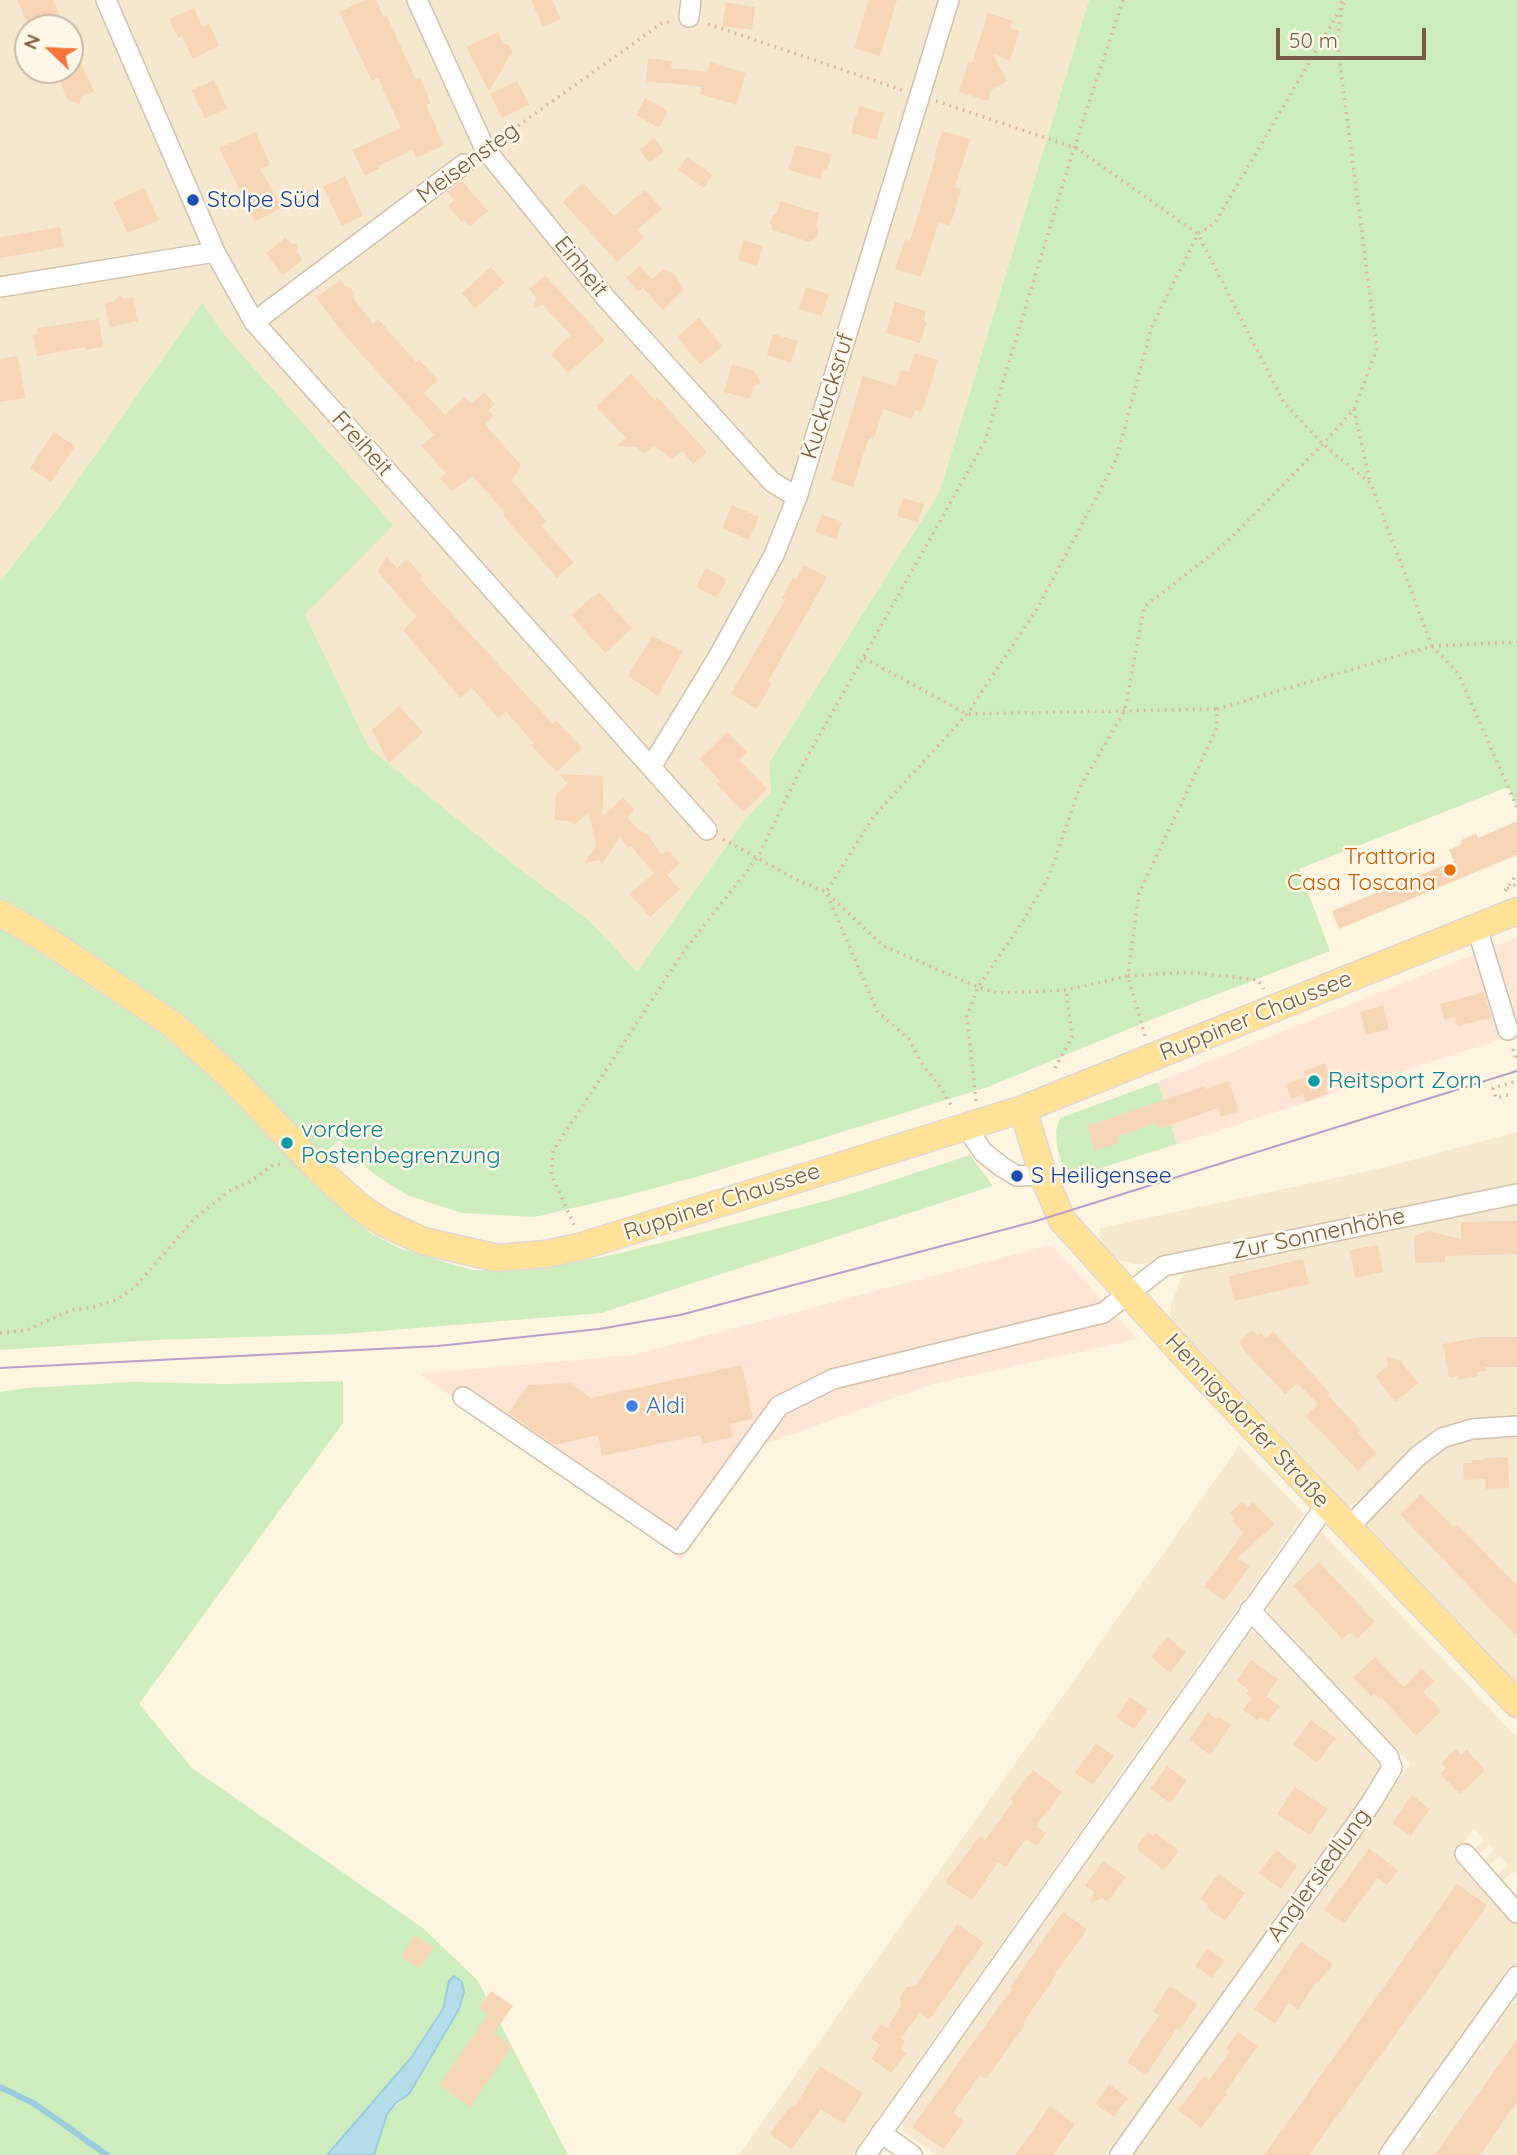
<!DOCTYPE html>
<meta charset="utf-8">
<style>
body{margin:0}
#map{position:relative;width:1517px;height:2155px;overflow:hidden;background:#fef5e1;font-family:Quicksand,sans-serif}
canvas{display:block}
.north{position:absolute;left:14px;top:14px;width:70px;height:70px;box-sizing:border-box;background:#fff8e9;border:2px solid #c9baa8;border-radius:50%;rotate:293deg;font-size:19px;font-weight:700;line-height:28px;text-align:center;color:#785c46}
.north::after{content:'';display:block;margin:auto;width:24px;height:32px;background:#f3753c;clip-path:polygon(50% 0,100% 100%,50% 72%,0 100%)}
.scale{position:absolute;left:1276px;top:28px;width:150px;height:32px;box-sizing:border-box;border:4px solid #785c46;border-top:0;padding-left:9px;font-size:21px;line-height:24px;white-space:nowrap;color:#785c46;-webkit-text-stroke:5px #fff8e9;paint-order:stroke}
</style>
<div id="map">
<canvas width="1517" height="2155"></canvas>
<div class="north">N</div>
<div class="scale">50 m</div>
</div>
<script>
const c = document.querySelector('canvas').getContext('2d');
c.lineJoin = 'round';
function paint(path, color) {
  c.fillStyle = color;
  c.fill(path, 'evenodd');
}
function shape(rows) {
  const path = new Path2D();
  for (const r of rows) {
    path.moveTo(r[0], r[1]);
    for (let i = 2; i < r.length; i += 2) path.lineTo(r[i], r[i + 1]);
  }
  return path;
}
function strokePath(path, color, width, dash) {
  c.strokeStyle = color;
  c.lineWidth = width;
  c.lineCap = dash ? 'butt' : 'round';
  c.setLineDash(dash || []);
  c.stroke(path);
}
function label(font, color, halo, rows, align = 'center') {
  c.font = font + ' Quicksand,sans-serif';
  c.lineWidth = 5;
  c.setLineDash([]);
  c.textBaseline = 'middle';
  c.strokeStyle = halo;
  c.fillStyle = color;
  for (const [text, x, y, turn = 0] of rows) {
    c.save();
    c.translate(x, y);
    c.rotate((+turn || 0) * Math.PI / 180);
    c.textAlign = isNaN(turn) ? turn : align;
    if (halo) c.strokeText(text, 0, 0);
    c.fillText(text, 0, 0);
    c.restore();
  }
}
const residential = shape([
 [0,0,1089,0,940,491,769,763,771,793,747,817,637,972,590,921,522,871,369,748,305,614,228,339,202,304,56,511,0,581],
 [28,28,70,28,70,70,28,70],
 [1517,1132,1517,1418,1472,1422,1365,1498,1348,1507,1174,1324,1170,1316,1172,1300,1182,1278,1190,1269,1185,1252,1141,1264,1133,1264,1113,1258,1101,1247,1100,1228,1382,1168],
 [1517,1432,1517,1683,1365,1524,1416,1467,1441,1449,1466,1439],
 [1239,1446,1304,1514,852,2155,739,2155],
 [1319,1529,1517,1737,1517,1874,1514,1871,1502,1881,1497,1876,1508,1865,1499,1856,1489,1866,1484,1861,1494,1850,1489,1845,1479,1855,1474,1849,1484,1840,1474,1829,1455,1855,1517,1919,1517,1963,1511,1972,1507,1969,1503,1974,1507,1977,1494,1995,1490,1993,1489,1995,1492,1998,1479,2016,1475,2014,1472,2018,1476,2021,1463,2039,1460,2037,1457,2039,1460,2042,1448,2060,1444,2058,1441,2062,1444,2065,1432,2083,1429,2081,1426,2083,1429,2086,1417,2104,1413,2102,1410,2106,1414,2109,1401,2127,1397,2125,1395,2128,1398,2130,1386,2148,1382,2146,1379,2150,1382,2153,1381,2155,1131,2155,1410,1764,1268,1615,1267,1602],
 [1257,1632,1378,1759,1379,1773,1107,2155,936,2155,904,2132,902,2121,1245,1634],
 [1517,1990,1517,2155,1405,2155,1403,2153,1415,2136,1418,2138,1422,2134,1419,2131,1431,2113,1434,2115,1437,2112,1434,2109,1446,2092,1450,2093,1452,2090,1449,2087,1462,2069,1465,2071,1467,2068,1464,2066,1477,2048,1480,2050,1484,2045,1481,2043,1493,2024,1497,2026,1498,2024,1495,2021,1508,2003,1511,2005,1515,2001,1511,1998]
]);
const commercial = shape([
 [1517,937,1517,1034,1177,1144,1158,1082],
 [1051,1245,1138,1339,932,1384,764,1444,682,1560,420,1374,633,1355]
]);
const green = shape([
 [1089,0,1517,0,1517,806,1508,787,1299,869,1330,951,1153,1019,988,1087,703,1175,625,1196,534,1217,462,1213,407,1195,375,1175,339,1140,305,1173,369,1232,399,1248,471,1270,519,1270,552,1267,621,1253,841,1197,970,1155,993,1186,601,1313,344,1334,155,1340,0,1350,0,581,56,511,202,303,228,339,393,525,305,614,369,748,522,871,590,921,637,972,747,817,771,793,769,763,940,491],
 [1158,1082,1177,1144,1067,1179,1057,1147,1056,1131,1060,1118],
 [343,1381,343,1423,139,1704,192,1768,423,1928,478,1981,568,2155,374,2155,387,2114,409,2094,459,2009,449,1981,443,2009,411,2058,327,2155,0,2155,0,1392,27,1388,134,1382,227,1384]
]);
const water = shape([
 [454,1976,462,1982,464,1992,459,2009,409,2094,396,2103,387,2114,374,2155,327,2155,411,2058,443,2009,449,1981,454,1976]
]);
const stream = shape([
 [0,2087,35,2104,107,2155]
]);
const building = shape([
 [17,0,53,0,65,28,29,28],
 [365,0,376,0,384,17,387,16,416,80,420,78,431,103,426,105,444,145,416,158,412,150,379,166,380,168,365,176,352,150,401,128,378,78,372,81,339,12],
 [531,0,552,0,561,19,543,27],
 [869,0,897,0,880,56,854,48],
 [726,2,755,7,752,30,722,26],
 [194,8,202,27,209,24,219,46,193,59,182,36,178,38,169,19],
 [988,13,1013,21,1010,28,1019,31,1010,61,993,54,1007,81,991,90,988,101,959,92,968,62,972,63],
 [498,32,503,43,509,45,512,52,489,91,466,47],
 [70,39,94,92,82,97,79,104,68,100,55,70,70,70],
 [648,58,672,61,671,68,707,72,710,62,746,73,736,105,700,94,702,87,646,81],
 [214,80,227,108,205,119,192,90],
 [517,81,529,105,502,118,490,94],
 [645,98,668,111,659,128,636,115],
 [859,106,884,113,876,140,851,133],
 [942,131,970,139,955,187,961,189,950,226,939,222,921,277,895,269,905,239,910,241,936,157,934,157],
 [256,132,270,165,260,169,282,207,255,222,219,148],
 [654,138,664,151,650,163,639,150],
 [796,145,832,154,827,171,823,169,820,179,788,170],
 [687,157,713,175,704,188,678,170],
 [345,176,363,216,342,226,323,187],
 [462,181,488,211,470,226,465,220,462,222,448,206,454,200,447,192],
 [583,183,614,216,645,190,662,209,637,230,644,238,617,262,563,202],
 [144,188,159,220,128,233,113,202],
 [780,201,820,213,816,225,819,231,817,237,809,242,773,230,770,223,772,216,777,213],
 [60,227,64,247,0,258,0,237],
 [286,237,290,243,298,244,297,252,303,260,282,275,266,253],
 [743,240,763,246,757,266,738,260],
 [640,266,652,279,664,269,674,274,684,290,663,310,643,288,638,292,626,278],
 [491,267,505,282,475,309,462,293],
 [545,275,605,340,568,373,551,354,571,335,543,305,533,308,536,298,529,289],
 [341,280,346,287,350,287,354,293,353,297,373,324,378,319,416,362,419,360,438,380,424,393,445,415,465,397,471,404,484,392,495,404,488,410,493,416,485,425,521,465,519,468,520,470,511,479,546,521,541,526,574,562,557,578,503,515,505,512,472,476,452,491,440,479,446,473,421,446,434,435,342,332,316,297],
 [806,287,829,294,822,316,799,309],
 [118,295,124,299,133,297,138,321,110,327,105,303,115,301],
 [895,302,926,311,924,321,927,322,920,343,886,333],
 [699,318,722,346,700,365,677,337],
 [99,319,103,347,86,350,86,347,37,356,33,335,38,334,37,328],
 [773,334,798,341,791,363,767,355],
 [915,353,938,360,922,412,915,410,912,419,883,409,875,436,868,440,853,487,831,480,863,376,896,386,901,370,908,372],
 [18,356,25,398,0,402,0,359],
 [732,364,754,371,761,382,754,386,750,399,724,392],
 [631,374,655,400,657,397,707,452,693,464,682,451,672,460,654,445,644,454,637,447,617,446,626,438,596,406],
 [54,432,75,446,51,482,30,468],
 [903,498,924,504,918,523,897,516],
 [732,505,759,517,749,540,722,528],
 [822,514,842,522,836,539,815,532],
 [386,556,397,568,407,559,423,576,420,579,553,724,556,721,582,748,557,772,531,745,534,743,506,712,498,718,472,688,460,698,403,630,417,617,378,572],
 [803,565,827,577,768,682,771,684,757,709,731,694,785,600,782,598,793,578,796,579],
 [706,568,727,579,717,598,696,587],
 [599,592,632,628,605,653,571,615],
 [652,636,683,651,658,696,628,676],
 [399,706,423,732,389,763,372,730],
 [727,732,747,752,739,760,767,789,743,812,716,784,720,781,699,759],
 [559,774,604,776,602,817,623,797,634,810,627,817,640,831,647,833,662,855,668,850,680,863,667,875,680,889,650,917,630,894,654,873,631,846,628,848,620,836,601,866,600,860,584,863,596,846,589,812,574,825,570,821,555,820,556,794,568,784],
 [1517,821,1517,855,1339,929,1332,911,1454,861,1449,850,1462,844,1461,840,1476,833,1478,838],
 [1484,992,1491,1018,1457,1026,1455,1017,1444,1020,1440,1004],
 [1383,1005,1389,1029,1366,1035,1360,1012],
 [1325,1063,1333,1085,1326,1088,1328,1094,1306,1102,1303,1095,1291,1099,1286,1084,1306,1077,1304,1071],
 [1229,1081,1239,1111,1221,1117,1218,1108,1158,1129,1156,1123,1117,1137,1119,1143,1095,1151,1087,1126,1205,1086,1206,1089],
 [1517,1221,1517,1254,1445,1256,1445,1262,1415,1263,1414,1236,1429,1231,1461,1239,1461,1222],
 [1378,1245,1383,1272,1355,1278,1350,1250],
 [1303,1259,1309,1284,1234,1301,1229,1276],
 [1252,1330,1258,1336,1261,1333,1266,1338,1273,1331,1330,1393,1328,1395,1361,1431,1358,1433,1377,1453,1358,1471,1306,1416,1318,1404,1297,1383,1285,1394,1244,1350,1239,1342],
 [1481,1337,1517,1337,1517,1367,1485,1367,1486,1371,1477,1372,1478,1376,1458,1380,1457,1376,1449,1378,1443,1344],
 [1387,1357,1400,1360,1418,1383,1395,1402,1375,1376,1388,1366],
 [742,1365,753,1419,730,1424,733,1437,702,1444,700,1435,602,1456,598,1435,555,1445,508,1413,528,1385,570,1383,591,1398],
 [1508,1457,1509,1488,1486,1489,1485,1479,1464,1480,1463,1463,1472,1463,1472,1460,1484,1460,1484,1458],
 [1421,1494,1454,1527,1457,1524,1517,1585,1517,1637,1400,1514],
 [1242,1502,1247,1508,1253,1502,1275,1524,1238,1558,1250,1566,1224,1601,1204,1587,1243,1533,1232,1521,1235,1519,1230,1513],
 [1319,1562,1375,1622,1357,1639,1350,1632,1342,1639,1293,1586],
 [1167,1637,1186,1652,1170,1673,1151,1657],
 [1375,1657,1404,1687,1422,1668,1434,1681,1423,1692,1441,1711,1416,1736,1381,1697,1379,1699,1374,1693,1371,1696,1353,1678],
 [1251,1660,1278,1679,1266,1696,1280,1706,1268,1722,1260,1717,1257,1720,1243,1710,1252,1698,1246,1694,1249,1690,1236,1681],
 [1130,1697,1148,1709,1134,1729,1116,1717],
 [1208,1712,1215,1718,1220,1717,1231,1725,1210,1755,1189,1740],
 [1311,1720,1336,1738,1317,1763,1293,1745],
 [1096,1743,1114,1756,1093,1785,1075,1773],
 [1456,1749,1461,1755,1467,1750,1485,1770,1460,1794,1440,1774,1446,1768,1441,1763],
 [1167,1766,1187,1780,1170,1803,1150,1789],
 [1033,1770,1062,1792,1036,1826,1046,1833,1037,1846,1026,1839,1006,1867,998,1862,972,1900,945,1882,980,1836,985,1840,1013,1802,1010,1799],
 [1295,1787,1328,1809,1310,1835,1277,1814],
 [1412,1795,1430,1809,1411,1836,1392,1823],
 [1148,1832,1153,1836,1156,1833,1179,1851,1164,1870,1138,1850,1138,1844],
 [1369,1849,1398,1870,1387,1885,1377,1878,1344,1924,1324,1910],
 [1276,1850,1297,1866,1281,1889,1259,1873],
 [1103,1861,1126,1877,1108,1902,1102,1898,1091,1903,1094,1892,1085,1886],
 [1218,1874,1245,1893,1225,1921,1207,1908,1208,1905,1200,1899],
 [1457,1884,1487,1905,1436,1978,1309,2155,1264,2155],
 [1063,1912,1087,1929,1055,1974,1056,1975,1023,2023,1025,2025,986,2079,980,2075,953,2113,964,2121,944,2149,912,2127,1012,1989,1010,1987],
 [957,1924,984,1943,929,2020,920,2013,901,2038,905,2041,900,2049,906,2053,891,2073,871,2059,880,2045,871,2038,881,2024,887,2028,901,2006,900,1998,907,1987,915,1986],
 [415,1935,434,1948,419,1969,401,1956],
 [1301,1942,1333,1964,1319,1982,1317,1981,1298,2010,1289,2003,1275,2024,1254,2009],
 [1207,1948,1225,1960,1212,1978,1195,1966],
 [1170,1986,1197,2004,1180,2030,1177,2028,1146,2075,1127,2062,1159,2015,1153,2011],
 [491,1991,513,2006,494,2033,512,2046,470,2107,439,2085,488,2015,479,2008],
 [1238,2032,1258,2046,1225,2092,1227,2094,1201,2128,1178,2110,1204,2076,1209,2080,1230,2051,1226,2048],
 [1517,2039,1517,2102,1480,2155,1435,2155],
 [820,2066,863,2093,844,2124,821,2109,792,2149,770,2134,791,2105,794,2108],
 [1109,2084,1128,2098,1114,2117,1095,2104],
 [1050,2106,1075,2124,1053,2155,1015,2155]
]);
const path = shape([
 [708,24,902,90],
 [936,101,1076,148,1198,234,1284,403,1323,444,1371,484,1432,646,1217,709,1217,728,1139,893,1128,976,1188,972,1258,980,1264,989],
 [501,138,662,23,670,22],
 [1354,409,1370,482],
 [1432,646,1458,673,1517,807],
 [1432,646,1517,642],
 [864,658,967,714,1217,709],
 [723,839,799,881,826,892,877,1011,909,1039,923,1065,941,1088,952,1107],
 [1507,888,1517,884],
 [1505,891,1517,874],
 [1145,1036,1128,976,1066,990,997,993,978,987,883,946,826,892,874,816,967,714,1037,609,1116,460,1152,326,1198,234,1215,223,1346,0],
 [1513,1049,1517,1062],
 [1055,1068,1072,1037,1066,990],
 [1508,1095,1496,1098,1493,1088,1517,1081],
 [976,1101,967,1016,978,987,1023,921,1049,876,1080,787,1125,710,1144,607,1225,544,1323,444,1354,409,1377,349,1337,41,1342,7,1341,0],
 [574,1225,551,1174,553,1151,684,951,758,857,801,768,985,441,1074,148,1123,0],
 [0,1333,27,1330,71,1310,94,1307,116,1300,134,1288,194,1219,229,1191,248,1183,273,1165,284,1164]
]);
const minor = shape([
 [106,0,215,252,254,322,707,830],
 [417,0,485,149,605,297,772,482,797,497],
 [689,17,691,0],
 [0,287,215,252],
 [254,322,464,164],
 [651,767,717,659,774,555,797,497,949,0],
 [1477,928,1508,1030],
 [965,1125,983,1152,1002,1167,1017,1176,1043,1175],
 [463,1397,679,1544,779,1406,833,1379,1103,1313,1164,1266,1517,1194],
 [1349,1527,1418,1456,1442,1438,1472,1429,1517,1426],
 [1465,1854,1517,1913],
 [881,2133,912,2155],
 [866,2155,1326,1505],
 [1120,2155,1371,1803,1392,1768,1388,1756,1250,1610],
 [1389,2155,1517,1976]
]);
const major = shape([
 [0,913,47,940,172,1024,232,1078,321,1172,361,1208,384,1223,423,1241,497,1258,546,1254,579,1247,1023,1109,1517,911],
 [1023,1109,1043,1175,1062,1220,1188,1359,1517,1704]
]);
const tram = shape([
 [0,1368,438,1346,599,1329,680,1315,1033,1222,1517,1071]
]);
const markers = [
 [193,200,7,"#1a4fb4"],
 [1450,870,7,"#e8710a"],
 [1314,1081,7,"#0f9aa8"],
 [287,1143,7,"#0f9aa8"],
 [1017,1176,7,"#1a4fb4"],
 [632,1406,7,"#3f7fe0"]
];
const streetNames = [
 ["Meisensteg",468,163,-36],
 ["Einheit",581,267,51],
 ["Kuckucksruf",828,396,-73],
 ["Freiheit",362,444,48],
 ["Ruppiner Chaussee",1256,1016,-22],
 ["Ruppiner Chaussee",722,1202,-18],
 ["Zur Sonnenhöhe",1319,1234,-12],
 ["Hennigsdorfer Straße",1247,1421,47],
 ["Anglersiedlung",1319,1875,-54]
];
const transitNames = [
 ["Stolpe Süd",207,200],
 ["S Heiligensee",1031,1176]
];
const foodNames = [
 ["Trattoria",1436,857],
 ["Casa Toscana",1436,883]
];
const cultureNames = [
 ["Reitsport Zorn",1328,1081],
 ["vordere",301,1130],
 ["Postenbegrenzung",301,1156]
];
const shopNames = [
 ["Aldi",646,1406]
];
paint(residential, '#f6e8cf');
paint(commercial, '#ffe5d4');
paint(green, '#cdedbf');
paint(water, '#b4dde9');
strokePath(water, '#9accdc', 2);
strokePath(stream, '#9accdc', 6);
paint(building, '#f6d5b7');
strokePath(minor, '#d2c0aa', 22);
strokePath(major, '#dfd8d3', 29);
strokePath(path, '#dbb99a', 3.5, [2, 5]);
strokePath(minor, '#fff', 19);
strokePath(major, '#ffe297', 26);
strokePath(tram, '#b99fc8', 2);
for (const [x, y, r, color] of markers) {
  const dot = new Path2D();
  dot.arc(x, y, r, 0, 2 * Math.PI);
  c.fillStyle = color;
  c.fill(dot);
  strokePath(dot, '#fff8e9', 2.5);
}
label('23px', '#785c46', '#fff8e9', streetNames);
label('23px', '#164399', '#fff8e9', transitNames, 'left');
label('23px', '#c56008', '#fff8e9', foodNames, 'right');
label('23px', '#0d838f', '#fff8e9', cultureNames, 'left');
label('23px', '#366cbe', '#fff8e9', shopNames, 'left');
</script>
